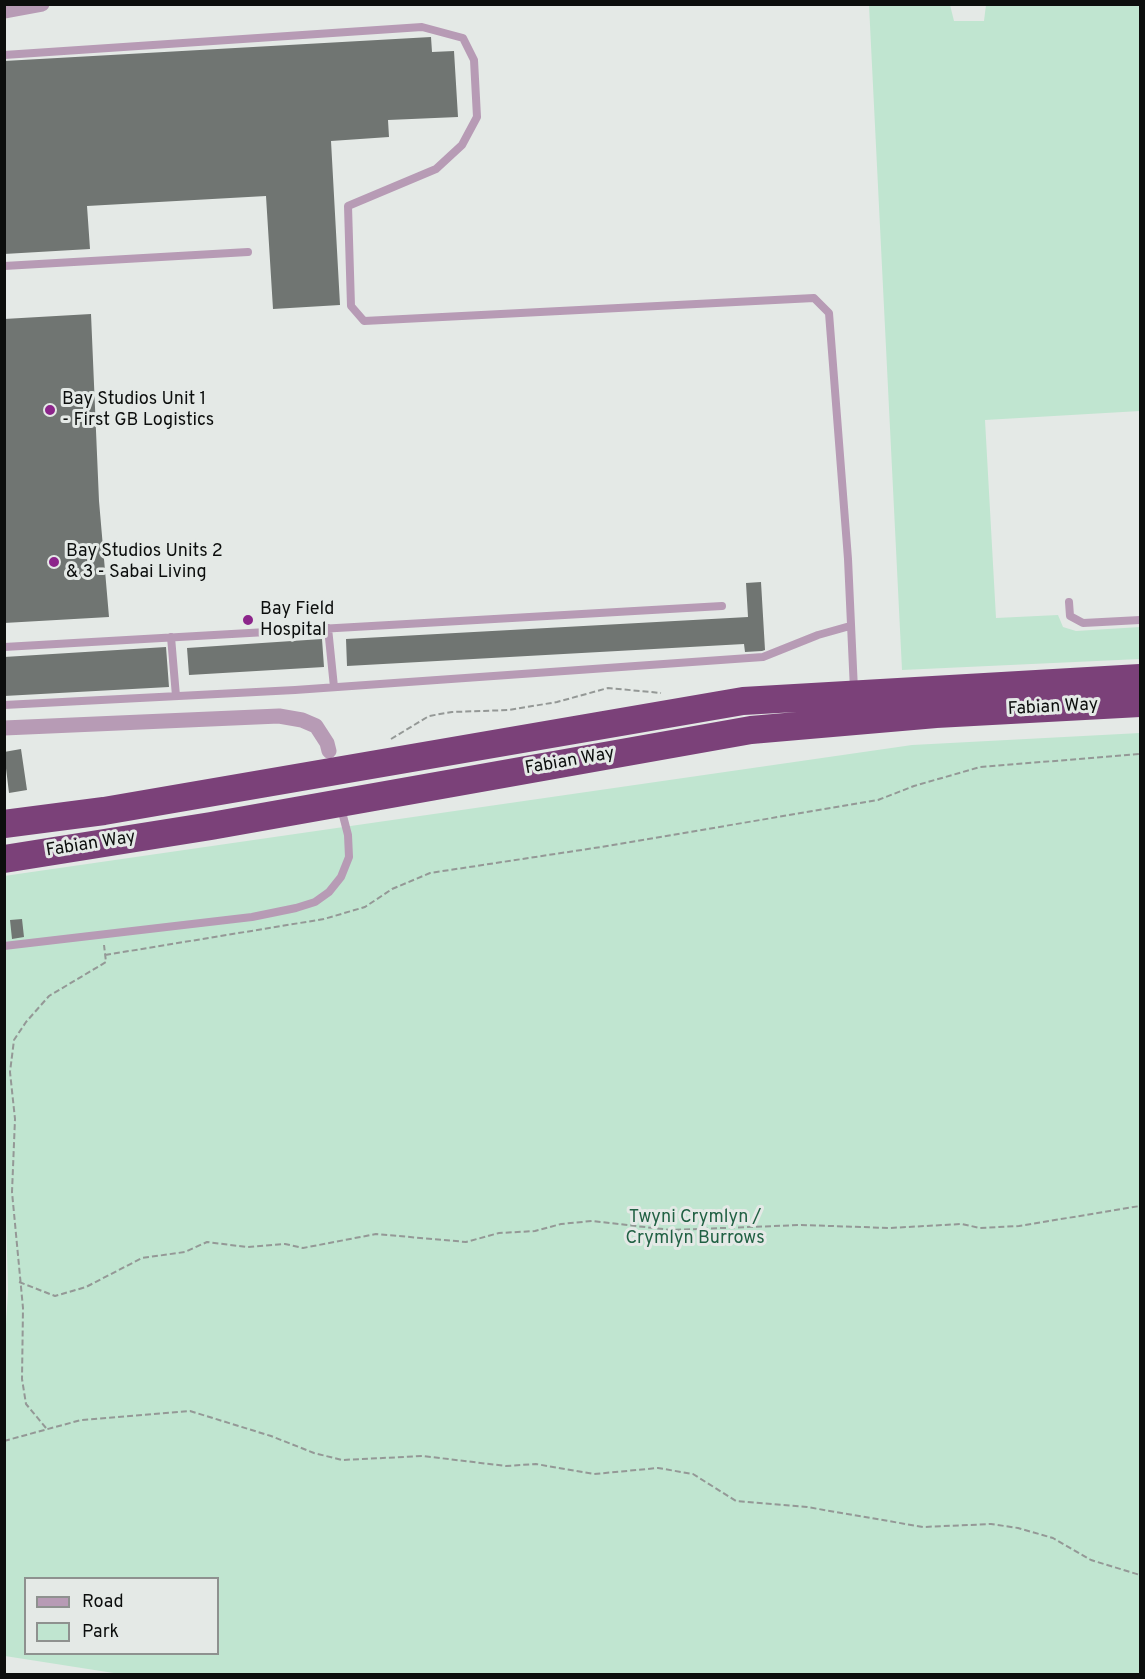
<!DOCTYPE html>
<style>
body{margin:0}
#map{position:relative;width:1145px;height:1679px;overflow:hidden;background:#e4e9e6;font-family:Overpass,sans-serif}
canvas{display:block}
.frame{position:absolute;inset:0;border:6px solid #0c0e0d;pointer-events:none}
.legend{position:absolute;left:24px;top:1577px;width:195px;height:78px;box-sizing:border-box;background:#e4e9e6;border:2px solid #8e918f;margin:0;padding:8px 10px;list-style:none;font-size:18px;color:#0c0e0d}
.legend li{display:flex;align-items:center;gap:12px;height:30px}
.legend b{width:30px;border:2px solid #8e918f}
</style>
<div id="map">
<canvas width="1145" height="1679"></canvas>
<div class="frame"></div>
<ul class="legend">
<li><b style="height:8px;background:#b79bb5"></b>Road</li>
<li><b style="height:16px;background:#c0e5d0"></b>Park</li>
</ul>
</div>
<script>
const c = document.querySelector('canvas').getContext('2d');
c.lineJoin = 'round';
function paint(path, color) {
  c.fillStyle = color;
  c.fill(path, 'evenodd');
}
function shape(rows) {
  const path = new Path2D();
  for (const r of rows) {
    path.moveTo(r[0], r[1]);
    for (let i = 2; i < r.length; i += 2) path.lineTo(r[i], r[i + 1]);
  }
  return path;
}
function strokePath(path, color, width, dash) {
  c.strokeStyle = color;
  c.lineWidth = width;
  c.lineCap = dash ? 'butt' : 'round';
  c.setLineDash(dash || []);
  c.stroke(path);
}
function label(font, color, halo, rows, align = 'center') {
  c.font = font + ' Overpass,sans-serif';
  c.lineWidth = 6;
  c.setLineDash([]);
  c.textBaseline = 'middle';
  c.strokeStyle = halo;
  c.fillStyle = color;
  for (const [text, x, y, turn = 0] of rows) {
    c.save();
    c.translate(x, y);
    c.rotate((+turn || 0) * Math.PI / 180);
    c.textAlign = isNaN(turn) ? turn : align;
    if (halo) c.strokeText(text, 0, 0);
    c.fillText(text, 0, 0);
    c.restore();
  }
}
const green = shape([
 [869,5,950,5,954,21,984,21,986,5,1140,5,1140,411,985,420,996,618,1058,615,1063,627,1076,631,1140,627,1140,659,902,670],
 [1140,733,1140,1674,120,1674,5,1656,4,1358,8,1291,4,1142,4,876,912,745],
 [26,1578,218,1578,218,1654,26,1654]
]);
const building = shape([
 [431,37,432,52,454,51,458,117,388,120,389,137,331,141,340,305,273,309,266,196,87,206,90,249,4,254,4,61],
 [91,314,99,501,109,617,4,623,4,319],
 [761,582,765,650,762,651,745,652,744,644,347,666,346,639,748,617,746,583],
 [322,639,324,667,189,675,187,648],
 [166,647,169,687,4,696,4,657],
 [21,749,27,790,9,793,4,752],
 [22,919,24,937,12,939,10,920]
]);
const path = shape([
 [391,739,429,716,452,712,509,710,557,702,608,688,661,693],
 [105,955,324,919,365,907,392,889,430,873,601,847,878,800,914,786,980,767,1140,754],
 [19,1282,55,1296,86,1287,142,1258,185,1252,207,1242,247,1247,285,1244,303,1248,376,1234,466,1242,499,1233,535,1231,561,1224,592,1221,671,1230,801,1225,890,1228,962,1224,980,1228,1019,1226,1140,1206],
 [46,1428,26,1404,22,1379,23,1308,12,1192,15,1119,10,1072,14,1040,26,1022,49,996,106,962,104,945],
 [4,1441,81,1420,190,1411,271,1436,314,1453,342,1460,423,1456,506,1466,536,1464,594,1474,658,1468,693,1474,736,1501,807,1507,923,1527,991,1524,1018,1528,1053,1538,1091,1560,1140,1575]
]);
const lane = shape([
 [4,55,422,27,463,38,474,60,477,117,462,145,436,169,348,206,351,306,364,321,814,298,829,313,848,559,854,690],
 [4,266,248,252],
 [1069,602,1070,616,1083,623,1140,620],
 [328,628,334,687],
 [171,637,176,696],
 [4,647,722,606],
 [4,705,295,690,763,657,818,635,850,626],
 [4,946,252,917,296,908,315,902,329,892,341,877,349,857,348,835,341,808]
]);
const street = shape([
 [4,11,42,4],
 [4,728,279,716,302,720,316,726,327,743,329,751]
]);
const highway = shape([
 [4,824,104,811,743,701,1140,678],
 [4,859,211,826,751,730,936,714,1140,703]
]);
const markers = [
 [50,410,6,"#8c258b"],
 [54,562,6,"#8c258b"],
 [248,620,6,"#8c258b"]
];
const poiNames = [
 ["Bay Studios Unit 1",62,400],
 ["- First GB Logistics",62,421],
 ["Bay Studios Units 2",66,552],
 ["& 3 - Sabai Living",66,573],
 ["Bay Field",260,610],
 ["Hospital",260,631]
];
const streetNames = [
 ["Fabian Way",1053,708,-3],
 ["Fabian Way",570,762,-10],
 ["Fabian Way",91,845,-9]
];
const parkNames = [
 ["Twyni Crymlyn /",695,1218],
 ["Crymlyn Burrows",695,1239]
];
paint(green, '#c0e5d0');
paint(building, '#707572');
strokePath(path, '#949896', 2, [6, 3]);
strokePath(lane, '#b79bb5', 8);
strokePath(street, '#b79bb5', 15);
strokePath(highway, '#7b4179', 28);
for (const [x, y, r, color] of markers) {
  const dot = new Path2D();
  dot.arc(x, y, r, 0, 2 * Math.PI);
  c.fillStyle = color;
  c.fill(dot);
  strokePath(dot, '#e4e9e6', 2);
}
label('18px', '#0c0e0d', '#e4e9e6', poiNames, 'left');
label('18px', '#0c0e0d', '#e4e9e6', streetNames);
label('18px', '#216144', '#e4e9e6', parkNames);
</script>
